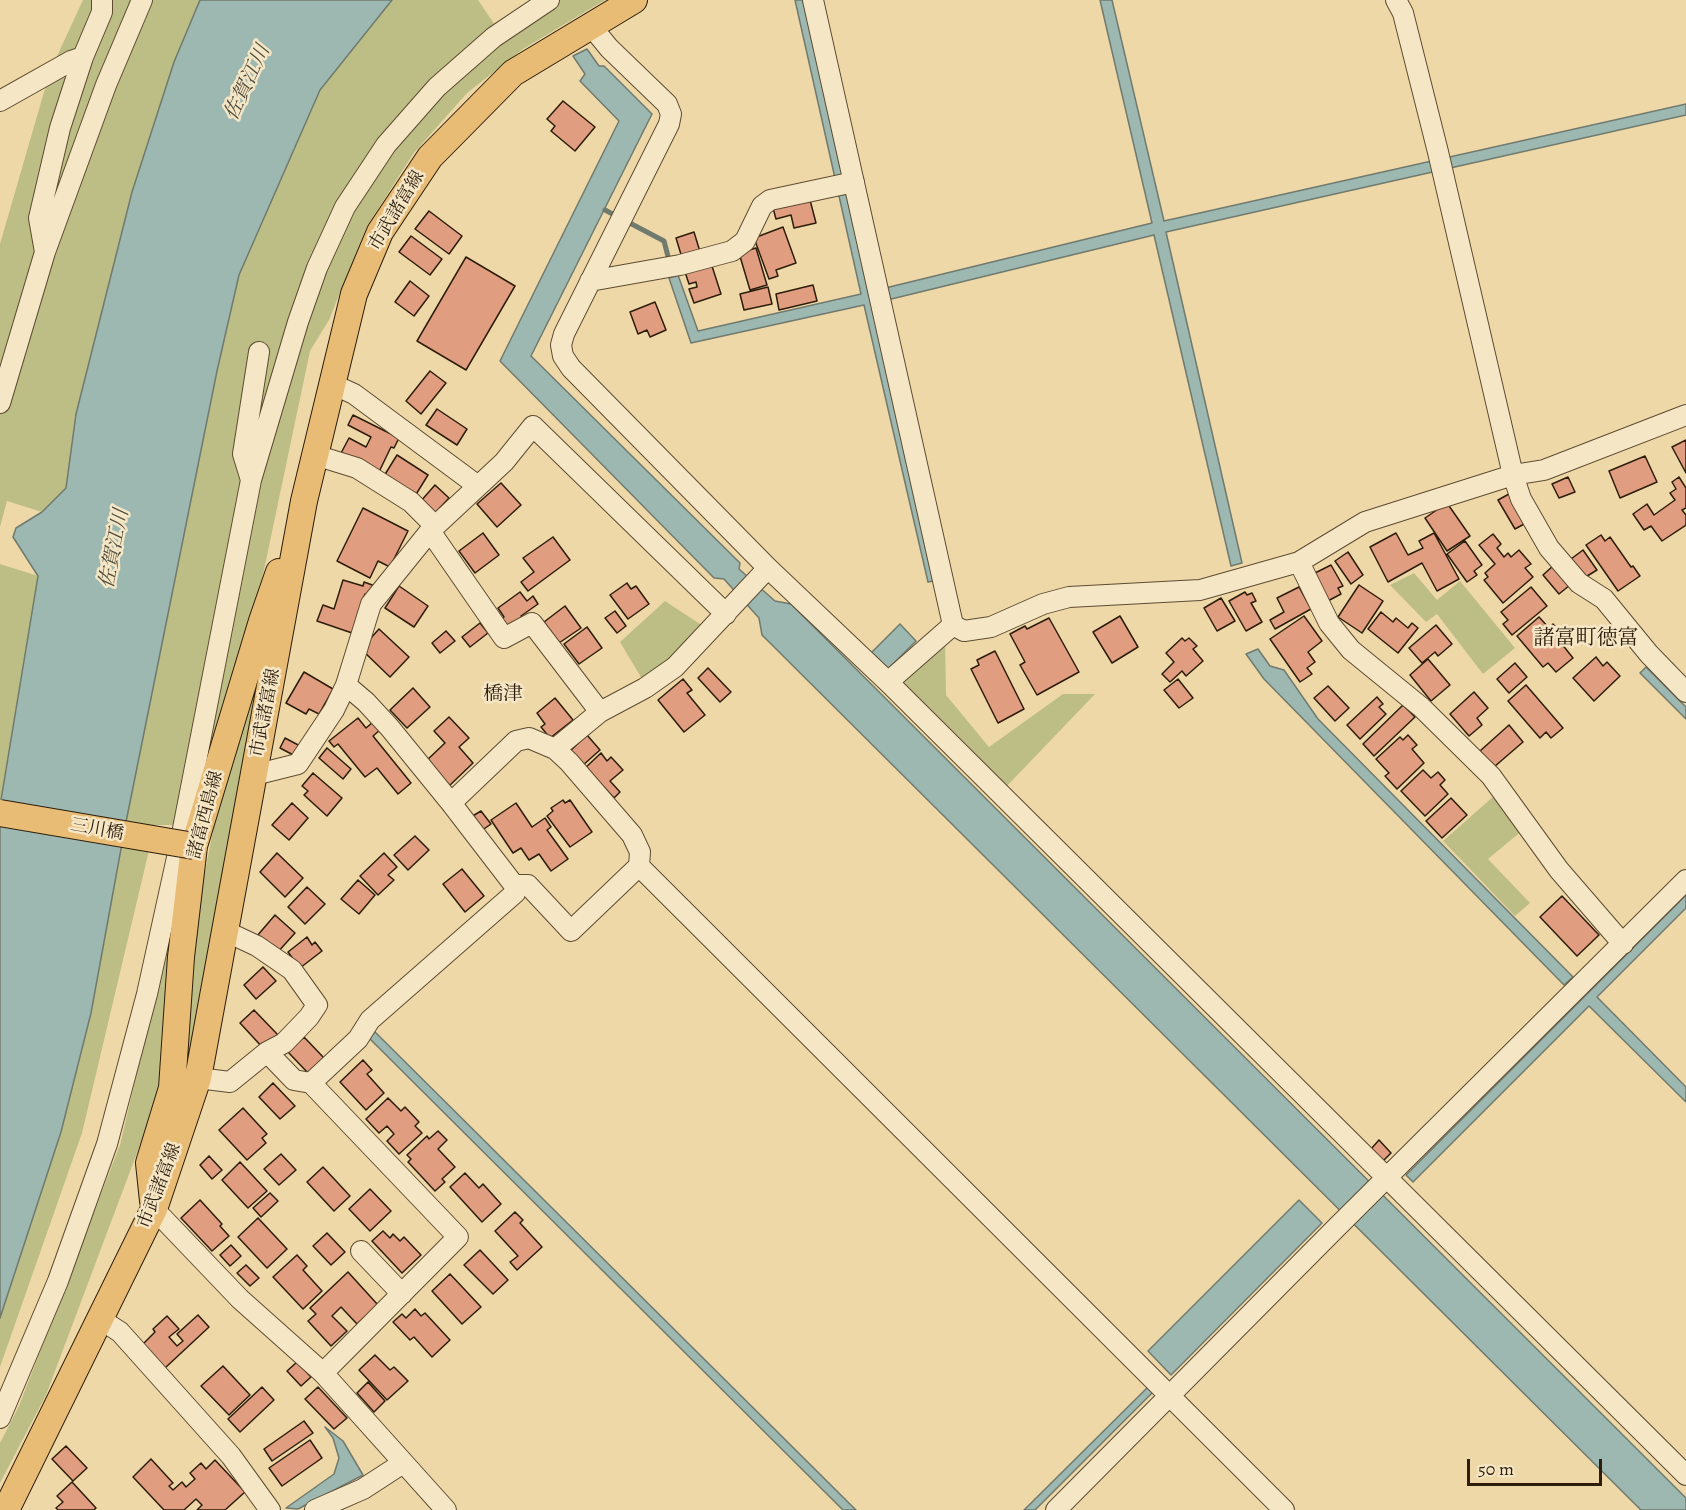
<!DOCTYPE html>
<meta charset="utf-8">
<style>
body{margin:0}
#map{position:relative;width:1686px;height:1510px;overflow:hidden;background:#efd8a8;font-family:Alegreya,serif}
canvas{display:block}
.scale{position:absolute;left:1467px;top:1459px;width:135px;height:27px;box-sizing:border-box;border:3px solid #2d1d0b;border-top:0;padding-left:8px;font-size:18px;line-height:21px;white-space:nowrap;color:#2d1d0b;-webkit-text-stroke:4px #f5e6c6;paint-order:stroke}
</style>
<div id="map">
<canvas width="1686" height="1510"></canvas>
<div class="scale">50 m</div>
</div>
<script>
const c = document.querySelector('canvas').getContext('2d');
c.lineJoin = 'round';
function paint(path, color) {
  c.fillStyle = color;
  c.fill(path, 'evenodd');
}
function shape(rows) {
  const path = new Path2D();
  for (const r of rows) {
    path.moveTo(r[0], r[1]);
    for (let i = 2; i < r.length; i += 2) path.lineTo(r[i], r[i + 1]);
  }
  return path;
}
function strokePath(path, color, width, dash) {
  c.strokeStyle = color;
  c.lineWidth = width;
  c.lineCap = dash ? 'butt' : 'round';
  c.setLineDash(dash || []);
  c.stroke(path);
}
function label(font, color, halo, rows, align = 'center') {
  c.font = font + ' Alegreya,"Noto Serif JP",serif';
  c.lineWidth = 5;
  c.setLineDash([]);
  c.textBaseline = 'middle';
  c.strokeStyle = halo;
  c.fillStyle = color;
  for (const [text, x, y, turn = 0] of rows) {
    c.save();
    c.translate(x, y);
    c.rotate((+turn || 0) * Math.PI / 180);
    c.textAlign = isNaN(turn) ? turn : align;
    if (halo) c.strokeText(text, 0, 0);
    c.fillText(text, 0, 0);
    c.restore();
  }
}
const green = shape([
 [83,0,227,0,174,63,132,192,76,414,66,488,42,512,7,501,0,527,0,244,44,92,58,54],
 [392,0,478,0,503,37,560,0,605,0,523,49,467,93,413,154,366,228,329,320,310,351,256,608,197,803,172,825,155,825,82,1133,0,1367,0,1318,61,1132,91,1013,125,827,217,371,239,275,320,90],
 [0,564,38,576,0,806],
 [1414,573,1437,600,1460,581,1515,648,1483,674,1437,614,1426,622,1390,585],
 [665,601,703,626,645,684,620,642],
 [945,638,946,695,989,747,1063,694,1095,694,1005,788,901,685],
 [265,647,186,1069,195,922,224,775],
 [1494,796,1523,830,1488,859,1530,903,1515,916,1443,841],
 [181,886,158,1097,46,1395,0,1483,0,1443,19,1406,120,1145]
]);
const water = shape([
 [200,0,392,0,320,90,239,275,217,371,125,827,91,1013,61,1132,0,1318,0,806,38,576,13,537,16,528,42,512,66,488,76,414,132,192,174,62,200,0],
 [795,0,805,0,873,291,1152,223,1100,0,1112,0,1164,221,1686,104,1686,115,1166,232,1242,563,1231,566,1154,235,875,303,939,580,928,582,864,305,691,343,669,278,678,275,698,331,861,294,795,0],
 [587,49,599,66,604,66,652,114,531,356,740,563,739,569,775,601,791,604,1686,1498,1686,1510,1641,1510,762,635,759,618,724,579,714,578,500,361,619,121,580,81,585,74,573,56,587,49],
 [900,624,916,641,888,669,871,653,900,624],
 [1258,649,1270,666,1284,670,1318,719,1573,977,1564,985,1264,679,1246,654,1258,649],
 [1646,667,1686,707,1686,719,1640,673,1646,667],
 [1686,895,1686,908,1597,997,1686,1087,1686,1102,1589,1006,1413,1182,1406,1175,1686,895],
 [374,1031,856,1510,843,1510,369,1038,374,1031],
 [1299,1200,1322,1223,1171,1375,1148,1351,1299,1200],
 [1150,1385,1155,1390,1035,1510,1024,1510,1150,1385],
 [325,1427,343,1441,363,1475,298,1509,286,1508,334,1474,339,1458,333,1438,325,1427]
]);
const stream = shape([
 [605,210,664,241,670,264]
]);
const building = shape([
 [563,101,595,127,575,151,551,131,555,126,547,119,563,101],
 [810,200,816,223,794,228,791,215,776,219,773,208,810,200],
 [429,211,462,236,449,254,415,229,429,211],
 [783,227,796,263,776,270,778,276,769,279,754,238,783,227],
 [694,232,701,255,683,261,676,238,694,232],
 [411,236,442,259,430,275,399,252,411,236],
 [756,248,767,285,750,290,739,253,756,248],
 [466,257,515,286,466,370,417,341,466,257],
 [711,263,721,294,694,303,689,289,697,287,696,282,689,284,685,272,711,263],
 [410,281,429,296,414,316,395,302,410,281],
 [813,285,817,301,779,310,776,294,813,285],
 [768,287,772,304,744,310,740,294,768,287],
 [655,302,666,330,650,337,647,330,638,334,630,312,655,302],
 [430,371,446,383,421,414,406,401,430,371],
 [437,409,467,429,457,445,426,425,437,409],
 [353,415,399,438,394,448,391,447,378,474,340,455,349,438,366,447,371,437,348,425,353,415],
 [1686,440,1686,473,1672,447,1686,440],
 [397,455,428,475,415,496,384,476,397,455],
 [1645,456,1657,482,1620,498,1609,471,1645,456],
 [1568,477,1575,492,1559,498,1552,484,1568,477],
 [1679,477,1686,488,1686,508,1682,510,1686,515,1686,525,1662,541,1651,526,1644,530,1633,514,1647,504,1654,515,1675,500,1670,493,1676,489,1672,482,1679,477],
 [501,483,521,505,497,527,477,504,501,483],
 [435,485,449,498,434,514,420,502,435,485],
 [1509,494,1526,523,1515,529,1498,500,1509,494],
 [1447,503,1470,536,1447,551,1425,518,1447,503],
 [363,508,408,531,390,567,378,561,370,578,337,561,363,508],
 [483,533,499,555,475,573,459,551,483,533],
 [1396,533,1408,555,1423,548,1419,541,1434,533,1459,579,1437,591,1422,563,1388,582,1370,547,1396,533],
 [1493,534,1501,544,1497,548,1504,557,1508,553,1511,557,1519,550,1531,564,1525,568,1533,577,1503,603,1484,580,1488,577,1485,573,1495,564,1479,545,1493,534],
 [1601,535,1605,541,1610,537,1631,567,1633,566,1640,576,1618,591,1586,545,1601,535],
 [553,537,570,560,528,591,521,582,534,572,523,558,553,537],
 [1465,541,1482,565,1474,571,1477,575,1467,582,1447,554,1465,541],
 [1583,550,1597,570,1584,578,1571,559,1583,550],
 [1348,552,1363,575,1351,584,1335,561,1348,552],
 [1331,565,1343,586,1338,588,1341,594,1324,603,1309,576,1331,565],
 [1554,565,1570,585,1559,594,1543,575,1554,565],
 [343,580,363,586,364,582,375,586,371,596,365,594,352,633,317,621,323,605,334,609,343,580],
 [627,583,631,589,636,586,649,604,628,619,610,595,627,583],
 [1359,585,1383,601,1362,633,1338,617,1359,585],
 [399,586,428,606,414,627,385,608,399,586],
 [1299,587,1311,609,1275,629,1270,620,1284,612,1277,598,1299,587],
 [1531,587,1547,606,1512,635,1503,624,1508,620,1501,612,1531,587],
 [520,592,527,601,533,596,538,604,521,616,523,620,508,631,500,620,504,617,498,608,520,592],
 [1245,592,1247,595,1252,593,1256,601,1251,603,1262,622,1246,631,1229,601,1245,592],
 [1221,598,1235,621,1217,631,1204,608,1221,598],
 [565,606,581,628,559,643,544,622,565,606],
 [615,611,626,626,617,633,605,618,615,611],
 [1381,612,1393,622,1396,618,1408,628,1412,623,1418,628,1398,653,1368,629,1381,612],
 [1120,616,1138,647,1112,663,1093,632,1120,616],
 [1304,616,1322,641,1308,652,1315,662,1307,668,1312,674,1300,682,1270,639,1304,616],
 [1539,617,1549,628,1553,624,1562,634,1557,638,1573,658,1556,672,1548,663,1543,667,1517,636,1539,617],
 [1049,618,1079,672,1037,695,1020,665,1025,662,1010,634,1025,626,1027,629,1049,618],
 [480,623,488,633,470,647,462,637,480,623],
 [1436,625,1452,644,1438,656,1435,652,1422,663,1409,648,1436,625],
 [587,627,602,648,579,664,564,644,587,627],
 [379,629,409,657,390,677,361,649,379,629],
 [446,631,455,641,440,653,432,643,446,631],
 [1182,638,1185,641,1189,638,1197,646,1193,649,1203,661,1186,676,1182,671,1170,682,1162,674,1174,662,1166,653,1182,638],
 [995,651,1024,709,998,723,971,669,979,665,977,660,995,651],
 [1596,657,1603,666,1607,662,1620,676,1594,701,1573,678,1596,657],
 [1428,659,1450,685,1431,701,1410,675,1428,659],
 [1515,663,1527,677,1509,693,1497,679,1515,663],
 [708,668,731,692,720,702,698,678,708,668],
 [304,672,333,689,319,714,309,709,306,714,286,703,304,672],
 [683,679,692,690,687,693,705,715,684,732,658,700,683,679],
 [1178,679,1193,698,1179,708,1164,690,1178,679],
 [1526,685,1563,728,1551,738,1546,732,1540,738,1508,701,1526,685],
 [1328,686,1349,708,1335,721,1314,698,1328,686],
 [413,688,430,707,407,728,390,710,413,688],
 [1474,692,1488,708,1477,718,1482,725,1469,736,1450,714,1474,692],
 [1377,697,1383,704,1379,707,1386,714,1360,739,1347,725,1377,697],
 [555,698,573,720,550,738,541,727,545,724,537,713,555,698],
 [1403,705,1415,717,1374,756,1363,744,1403,705],
 [449,717,469,738,459,747,473,763,448,787,425,762,445,743,434,731,449,717],
 [358,718,366,728,373,722,380,730,373,736,411,783,398,794,377,768,365,777,338,744,334,747,329,741,358,718],
 [1509,725,1523,742,1494,767,1480,751,1509,725],
 [587,735,600,750,582,766,569,752,587,735],
 [1408,735,1417,745,1412,749,1424,763,1397,789,1385,776,1389,773,1376,759,1400,737,1403,740,1408,735],
 [285,738,302,747,297,757,280,748,285,738],
 [327,748,351,769,343,779,319,758,327,748],
 [601,753,607,761,611,757,623,770,610,781,620,792,614,798,604,787,601,790,583,770,601,753],
 [1423,770,1431,778,1438,772,1445,780,1440,785,1448,794,1425,816,1401,791,1423,770],
 [313,773,342,798,327,816,304,795,308,791,302,786,313,773],
 [1451,798,1467,815,1442,838,1426,821,1451,798],
 [563,800,565,803,570,800,592,832,570,847,547,816,553,811,551,808,563,800],
 [292,803,308,818,289,840,272,825,292,803],
 [516,803,532,827,545,818,551,827,547,830,568,859,551,871,539,854,529,860,521,848,513,853,491,820,516,803],
 [481,811,491,824,481,831,471,817,481,811],
 [415,836,429,850,408,870,394,855,415,836],
 [277,853,303,878,285,897,260,872,277,853],
 [384,853,397,867,388,875,394,880,378,895,360,876,384,853],
 [462,869,484,896,465,912,443,884,462,869],
 [358,880,375,895,359,914,341,899,358,880],
 [307,887,325,904,305,924,288,907,307,887],
 [1562,896,1599,935,1577,956,1540,917,1562,896],
 [275,915,295,933,277,953,257,936,275,915],
 [307,937,312,945,315,942,322,951,300,968,288,952,307,937],
 [263,967,276,981,256,999,244,985,263,967],
 [254,1010,278,1035,263,1048,240,1023,254,1010],
 [304,1037,324,1058,308,1073,288,1052,304,1037],
 [363,1060,372,1070,367,1074,384,1093,366,1110,340,1082,363,1060],
 [273,1083,295,1106,280,1119,259,1097,273,1083],
 [388,1098,401,1111,405,1107,419,1122,415,1126,422,1133,399,1154,387,1141,394,1134,387,1126,379,1133,366,1119,388,1098],
 [243,1108,267,1134,262,1138,266,1143,247,1160,219,1130,243,1108],
 [438,1131,447,1140,438,1149,455,1167,442,1179,445,1182,435,1191,408,1162,411,1159,407,1155,427,1136,429,1139,438,1131],
 [1379,1140,1391,1153,1383,1161,1371,1149,1379,1140],
 [281,1154,296,1170,279,1185,264,1169,281,1154],
 [209,1156,222,1170,212,1179,200,1165,209,1156],
 [240,1162,267,1191,248,1208,222,1180,240,1162],
 [323,1167,350,1196,334,1211,307,1182,323,1167],
 [465,1173,479,1188,483,1184,501,1204,482,1222,450,1187,465,1173],
 [370,1189,391,1211,370,1231,349,1209,370,1189],
 [270,1193,278,1201,261,1217,253,1208,270,1193],
 [200,1200,222,1224,220,1226,229,1236,212,1251,181,1218,200,1200],
 [515,1212,523,1220,520,1223,542,1247,517,1270,510,1262,518,1256,495,1231,515,1212],
 [258,1218,287,1249,267,1268,238,1237,258,1218],
 [383,1231,390,1238,393,1234,400,1241,404,1237,421,1255,402,1273,372,1241,383,1231],
 [327,1233,345,1252,331,1265,313,1246,327,1233],
 [231,1245,241,1256,230,1266,220,1255,231,1245],
 [480,1250,508,1280,493,1294,464,1265,480,1250],
 [297,1255,307,1266,303,1270,322,1291,303,1309,273,1277,297,1255],
 [246,1265,259,1278,250,1286,237,1273,246,1265],
 [348,1272,378,1305,357,1324,341,1307,332,1316,347,1331,331,1346,308,1321,316,1314,310,1308,348,1272],
 [450,1274,481,1307,462,1324,432,1291,450,1274],
 [415,1309,421,1316,425,1313,450,1340,432,1357,414,1337,410,1340,393,1322,402,1314,406,1318,415,1309],
 [198,1315,209,1327,165,1368,143,1344,155,1332,153,1329,167,1316,179,1329,169,1337,177,1346,183,1341,177,1334,198,1315],
 [375,1355,390,1370,394,1367,408,1381,387,1400,359,1370,375,1355],
 [297,1362,311,1377,301,1386,287,1371,297,1362],
 [223,1366,250,1395,229,1415,201,1386,223,1366],
 [368,1382,385,1401,374,1412,357,1393,368,1382],
 [262,1387,274,1400,240,1432,228,1419,262,1387],
 [318,1387,347,1418,334,1429,305,1399,318,1387],
 [304,1421,313,1433,272,1461,264,1449,304,1421],
 [310,1440,322,1458,282,1486,269,1468,310,1440],
 [66,1446,87,1468,73,1481,52,1459,66,1446],
 [151,1459,173,1483,169,1486,173,1490,182,1482,186,1487,195,1479,190,1473,201,1463,206,1469,215,1460,245,1492,225,1510,197,1510,202,1505,196,1499,184,1510,164,1510,133,1477,151,1459],
 [72,1482,96,1508,94,1510,58,1510,56,1508,63,1502,57,1496,72,1482]
]);
const minor = shape([
 [813,0,953,625,964,631,991,627,1043,604,1069,597,1200,590,1299,562,1365,522,1513,475,1544,470,1686,415],
 [1396,0,1403,13,1438,152,1513,475,1521,499,1549,548,1579,583,1604,599,1649,654,1686,692],
 [591,26,609,48,667,104,671,114,669,124,564,334,561,345,563,356,571,368,768,568,888,682,1686,1475],
 [0,101,71,61,83,57,102,12,102,0],
 [45,252,39,218,60,128,83,57],
 [590,281,680,265,732,251,745,241,762,206,770,200,854,182],
 [332,384,354,394,478,486],
 [0,403,45,252,106,85,142,0],
 [315,455,357,468,411,502,435,526],
 [251,480,243,454,259,352],
 [430,531,504,638,532,623,600,712],
 [1299,562,1329,623,1351,650,1421,707,1491,776,1559,870,1623,944],
 [888,682,953,625],
 [346,685,371,604,430,531,504,462,533,426,726,614],
 [555,749,600,712,645,688,675,667,768,568],
 [254,775,298,764,334,710,346,685,366,702,390,728,451,803,516,741,529,738,555,749,569,762,632,835,640,852,639,866,571,931,528,885,514,885,451,803],
 [639,866,1284,1510],
 [225,931,257,946,292,970,317,1005,309,1017,284,1043,267,1052],
 [198,1078,230,1082,267,1052,294,1080,311,1083,458,1237,323,1373],
 [311,1083,358,1039,370,1020,515,893,514,885],
 [154,1209,240,1299,323,1373,446,1510],
 [361,1251,402,1294],
 [100,1319,120,1332,231,1456,270,1510],
 [0,1418,58,1281,107,1144,147,994,180,844,251,480,298,322,317,268,345,207,386,145,437,87,494,37,549,0],
 [315,1510,363,1489,403,1463],
 [1056,1510,1338,1226,1686,880]
]);
const major = shape([
 [153,1201,149,1163,172,1088,181,957,194,846,262,621,279,572],
 [6,1510,154,1209,198,1078,304,501,354,294,380,232,430,157,513,73,634,0]
]);
const majorBridge = shape([
 [0,813,194,846]
]);
const streetNames = [
 ["市武諸富線",397,211,-59],
 ["市武諸富線",266,713,-79],
 ["諸富西島線",206,815,-75],
 ["三川橋",97,830,10],
 ["市武諸富線",160,1186,-69]
];
const waterNames = [
 ["佐賀江川",248,83,-65],
 ["佐賀江川",115,549,-79]
];
const neighbourhoodNames = [
 ["橋津",503,695]
];
const quarterNames = [
 ["諸富町徳富",1586,639]
];
paint(green, '#bcbe85');
paint(water, '#9cb8b0');
strokePath(water, '#707a6e', 1.5);
strokePath(stream, '#707a6e', 5);
paint(building, '#e09d80');
strokePath(building, '#2d1d0b', 1.5);
strokePath(minor, '#5e4c32', 22);
strokePath(major, '#2d1d0b', 28);
strokePath(minor, '#f5e6c6', 20);
strokePath(major, '#e8bc74', 26);
strokePath(majorBridge, '#2d1d0b', 28, []);
strokePath(majorBridge, '#e8bc74', 26);
label('18px', '#2d1d0b', '#f5e6c6', streetNames);
label('italic 20px', '#4e4c3d', '#f5e6c6', waterNames);
label('20px', '#2d1d0b', '#f5e6c6', neighbourhoodNames);
label('21px', '#2d1d0b', '#f5e6c6', quarterNames);
</script>
